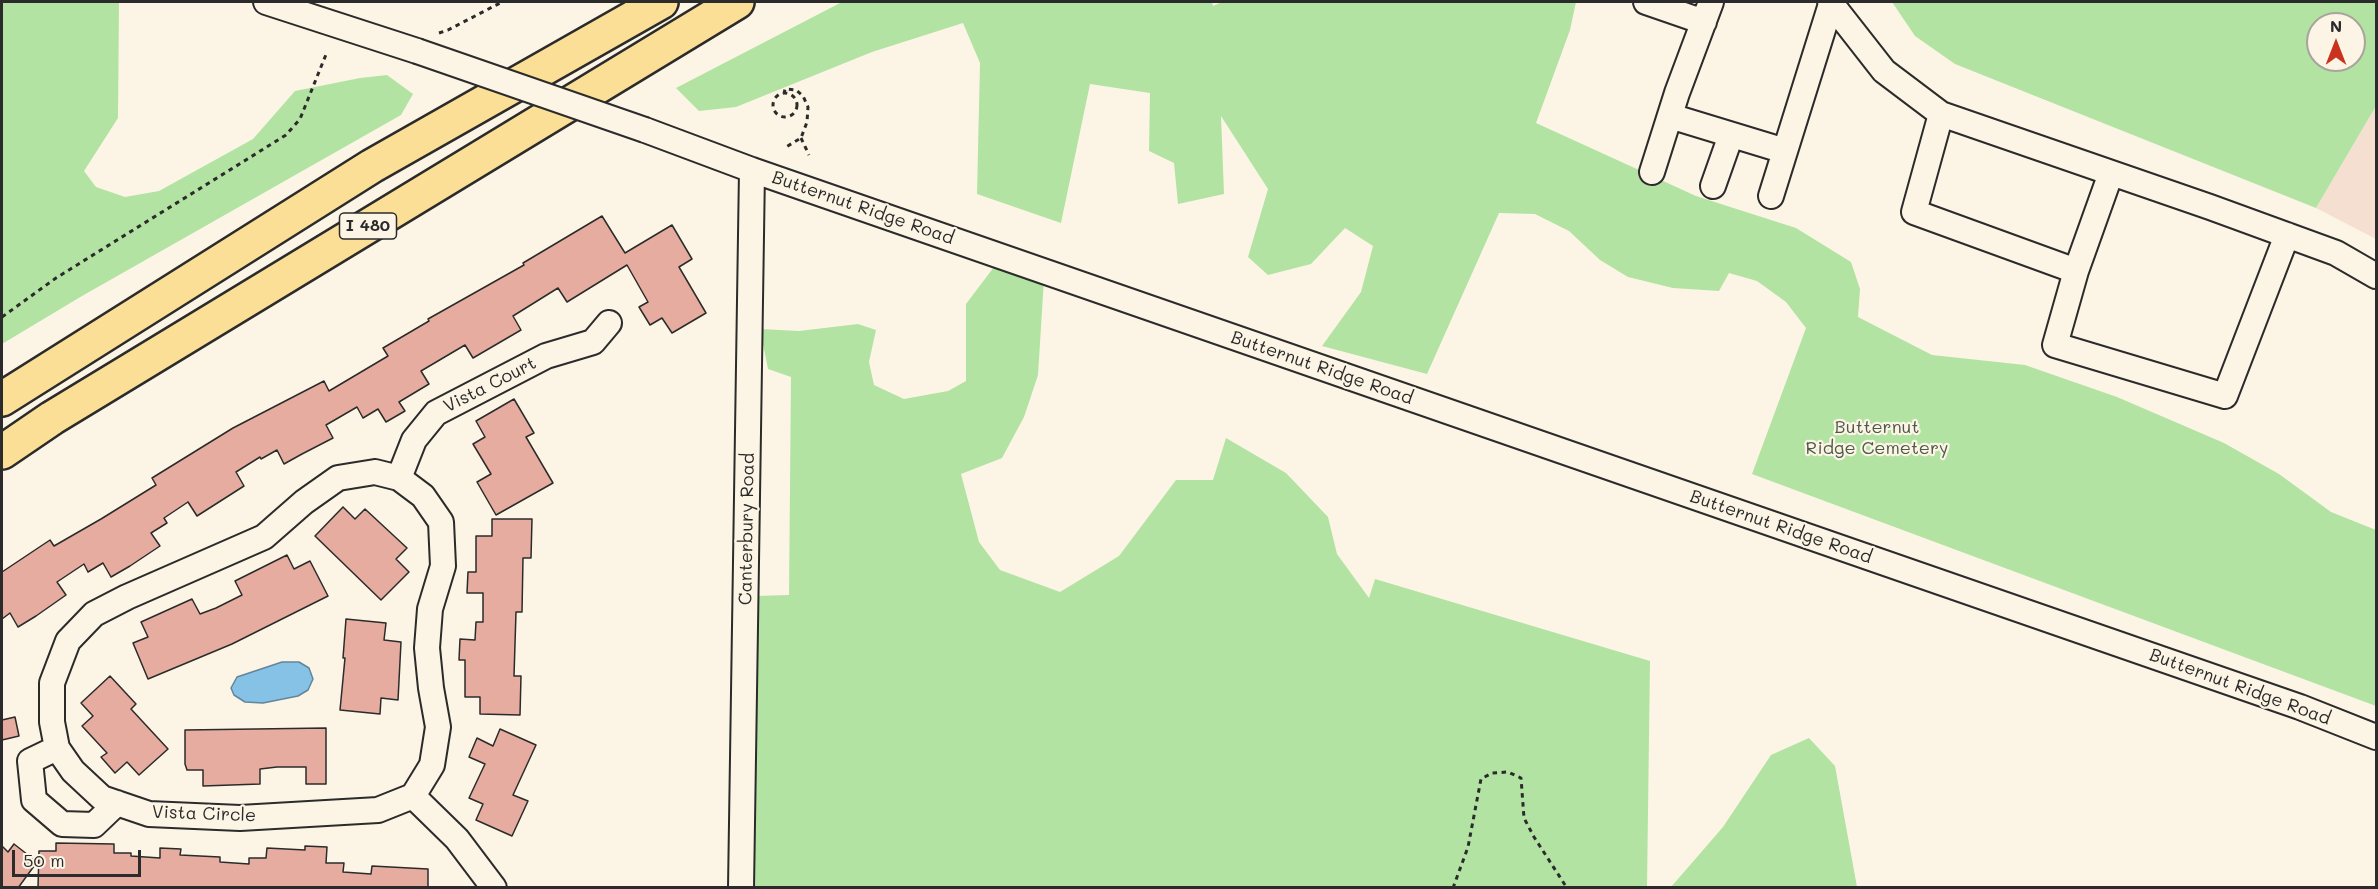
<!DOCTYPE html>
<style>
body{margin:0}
#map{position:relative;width:2378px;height:889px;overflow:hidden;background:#fcf5e5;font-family:Mali,sans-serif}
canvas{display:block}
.frame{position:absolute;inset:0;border:3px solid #2b2b2b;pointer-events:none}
.north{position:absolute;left:2306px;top:12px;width:60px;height:60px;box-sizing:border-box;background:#fcf5e5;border:2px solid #a8a49b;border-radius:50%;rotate:0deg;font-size:16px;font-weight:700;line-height:24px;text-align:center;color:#2b2b2b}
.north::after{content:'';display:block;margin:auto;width:21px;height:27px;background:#c8321e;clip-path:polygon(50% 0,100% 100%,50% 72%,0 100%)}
.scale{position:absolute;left:12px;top:850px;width:129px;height:27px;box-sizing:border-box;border:3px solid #2b2b2b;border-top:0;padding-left:8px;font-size:18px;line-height:21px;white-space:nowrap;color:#2b2b2b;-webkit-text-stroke:4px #fcf5e5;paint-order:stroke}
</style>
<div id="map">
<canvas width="2378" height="889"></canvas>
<div class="frame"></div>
<div class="north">N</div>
<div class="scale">50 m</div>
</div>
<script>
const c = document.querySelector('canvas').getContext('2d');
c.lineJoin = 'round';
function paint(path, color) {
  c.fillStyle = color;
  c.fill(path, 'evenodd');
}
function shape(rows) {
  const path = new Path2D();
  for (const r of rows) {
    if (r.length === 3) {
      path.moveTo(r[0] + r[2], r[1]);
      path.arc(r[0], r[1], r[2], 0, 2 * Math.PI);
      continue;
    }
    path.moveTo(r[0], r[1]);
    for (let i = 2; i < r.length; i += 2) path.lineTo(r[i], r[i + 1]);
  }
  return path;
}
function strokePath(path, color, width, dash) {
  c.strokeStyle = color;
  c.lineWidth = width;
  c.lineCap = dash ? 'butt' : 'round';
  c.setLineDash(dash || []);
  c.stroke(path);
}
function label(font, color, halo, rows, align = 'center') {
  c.font = font + ' Mali,sans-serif';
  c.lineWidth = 4.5;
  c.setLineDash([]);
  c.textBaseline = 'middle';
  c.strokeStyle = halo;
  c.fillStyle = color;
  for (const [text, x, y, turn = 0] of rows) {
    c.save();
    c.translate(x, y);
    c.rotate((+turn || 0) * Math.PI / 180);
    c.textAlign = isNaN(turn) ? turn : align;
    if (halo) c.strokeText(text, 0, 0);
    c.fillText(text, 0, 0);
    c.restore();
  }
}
const built = shape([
 [2376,106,2376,239,2316,208]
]);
const green = shape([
 [2,2,119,2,118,118,84,171,96,187,125,197,159,191,253,139,295,91,360,78,387,75,413,94,401,115,82,296,2,344],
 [842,2,1212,2,1213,6,1222,2,1576,2,1570,30,1536,123,1696,196,1796,228,1851,262,1860,289,1858,317,1932,355,2025,365,2117,397,2224,443,2279,474,2331,512,2376,530,2376,706,1752,474,1806,328,1786,302,1757,281,1729,273,1719,291,1673,288,1628,277,1600,260,1569,231,1535,214,1499,213,1427,374,1322,346,1361,292,1373,246,1345,228,1311,264,1268,275,1248,257,1268,189,1221,116,1224,194,1178,204,1174,163,1149,151,1150,93,1090,84,1061,223,977,194,980,63,963,23,872,52,736,107,699,111,676,88],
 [1892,2,2376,2,2376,106,2316,208,1955,64,1915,36],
 [2318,24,2354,24,2354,60,2318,60],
 [997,263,1044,279,1038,375,1024,417,1002,458,961,474,979,542,1000,570,1060,592,1119,556,1176,480,1213,480,1226,438,1286,473,1328,517,1337,554,1369,598,1375,579,1650,661,1647,887,749,888,755,596,789,595,791,377,768,369,760,329,799,331,858,324,876,330,869,362,874,385,904,399,948,391,966,381,966,304],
 [1809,738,1835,766,1857,887,1671,887,1723,827,1771,755]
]);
const water = shape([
 [282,662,299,662,309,668,313,679,308,690,298,696,263,703,245,702,234,695,231,688,237,677,282,662]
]);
const building = shape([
 [602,216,625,253,672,225,692,259,679,267,706,313,672,333,662,318,650,325,639,307,648,302,627,265,567,302,558,288,513,316,521,330,473,358,465,345,421,371,429,384,399,402,405,411,386,422,378,409,363,418,357,407,326,425,333,438,302,454,284,464,277,450,261,459,260,457,236,472,244,486,197,516,188,502,164,518,167,523,151,533,160,546,130,566,111,577,103,563,88,572,84,564,57,582,66,595,36,616,18,627,10,613,2,619,2,572,50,540,54,546,101,519,156,485,152,478,233,428,324,381,329,391,388,356,383,348,429,321,428,319,524,265,523,263,602,216],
 [514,399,534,433,526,437,553,483,496,515,477,482,491,474,473,444,485,437,476,421,514,399],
 [343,507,355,519,365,509,407,548,396,559,409,572,381,600,315,536,343,507],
 [492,519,532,519,531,558,523,558,522,612,516,612,514,676,521,676,520,715,480,714,480,697,465,697,465,660,459,660,460,639,475,640,476,622,483,622,483,593,467,593,468,572,476,572,476,536,492,536,492,519],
 [287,555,294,569,310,561,328,596,232,644,148,679,133,643,148,637,141,622,192,599,200,614,216,608,242,595,235,581,287,555],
 [346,619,386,623,384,640,401,642,398,700,381,698,380,714,340,710,345,658,343,658,346,619],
 [110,676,136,704,131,709,168,749,139,775,127,762,115,773,101,757,107,753,82,726,93,716,81,703,110,676],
 [15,717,19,736,2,740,2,720,15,717],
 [326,728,326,784,306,784,306,767,277,767,260,769,260,784,203,786,203,770,187,770,185,764,185,730,326,728],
 [500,729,536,745,513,795,528,801,512,836,476,820,483,804,469,798,485,764,469,757,477,738,493,746,500,729],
 [56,843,114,844,114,853,131,853,131,856,160,858,160,848,181,849,180,855,220,857,220,862,249,864,249,858,266,858,267,848,305,850,305,846,327,847,326,863,344,863,343,872,371,874,372,866,428,869,428,888,38,888,39,851,56,851,56,843],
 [14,844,37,862,18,888,2,888,2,846,8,852,14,844]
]);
const path = shape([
 [439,33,448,30,502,2],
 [785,105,12],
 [784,94,785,89,796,90,803,96,808,107,807,122,801,138,786,147],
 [801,138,809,155],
 [2,317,56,278,286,135,300,119,327,52],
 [1453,888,1468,847,1481,779,1492,773,1508,772,1521,778,1524,818,1534,837,1567,888]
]);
const minor = shape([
 [266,2,417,51],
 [1646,2,1704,22],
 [1830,2,1884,71,1941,114,2210,207,2336,253,2376,276],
 [1941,114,1914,212,2076,271],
 [1670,116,1785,151],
 [645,130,752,170,2300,707,2376,737],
 [1652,172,1677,93,1711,2],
 [2111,173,2076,271,2055,345,2225,396,2287,235],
 [1713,186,1731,135],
 [1771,196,1831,4],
 [375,472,399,478,423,496,441,522,443,566,430,609,427,648,431,688,438,727,432,765,413,796,378,810,240,818,149,814,102,798,73,771,57,748,52,722,52,683,68,641,94,614,127,597,264,537,304,502,338,478,375,472],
 [399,478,414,440,436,413,546,356,593,342,609,323],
 [57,748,30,761,34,800,62,824,94,825,117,803],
 [413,796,457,839,494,888],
 [741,888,752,170]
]);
const highway = shape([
 [2,399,372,166,661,2],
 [2,452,52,418,737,2]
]);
const minorBridge = shape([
 [417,51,645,130]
]);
const shields = [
 [368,226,57]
];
const shieldNames = [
 ["I 480",368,226]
];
const streetNames = [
 ["Butternut Ridge Road",863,208,19],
 ["Butternut Ridge Road",1322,368,19],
 ["Vista Court",490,385,-27],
 ["Butternut Ridge Road",1781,527,19],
 ["Canterbury Road",747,529,-89],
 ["Butternut Ridge Road",2240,687,20],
 ["Vista Circle",204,814,2]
];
const parkNames = [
 ["Butternut",1877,427],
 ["Ridge Cemetery",1877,448]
];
paint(built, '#f5dfd0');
paint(green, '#b2e3a3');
paint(water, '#85c2e5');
strokePath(water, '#61869b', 1.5);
paint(building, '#e5ac9f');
strokePath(building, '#2b2b2b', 1.5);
strokePath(minor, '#2b2b2b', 28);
strokePath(highway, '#2b2b2b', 38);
strokePath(path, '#2b2b2b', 3, [4.5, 4.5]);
strokePath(minor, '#fcf5e5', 24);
strokePath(highway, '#fbdf96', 33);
strokePath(minorBridge, '#2b2b2b', 28, []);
strokePath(minorBridge, '#fcf5e5', 24);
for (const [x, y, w] of shields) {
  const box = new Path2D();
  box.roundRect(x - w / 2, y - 13, w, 26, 4.5);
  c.fillStyle = '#fcf5e5';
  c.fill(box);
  strokePath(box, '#2b2b2b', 1.5);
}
label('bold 16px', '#2b2b2b', null, shieldNames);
label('18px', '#2b2b2b', '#fcf5e5', streetNames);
label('18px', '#4d5949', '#fcf5e5', parkNames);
</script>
